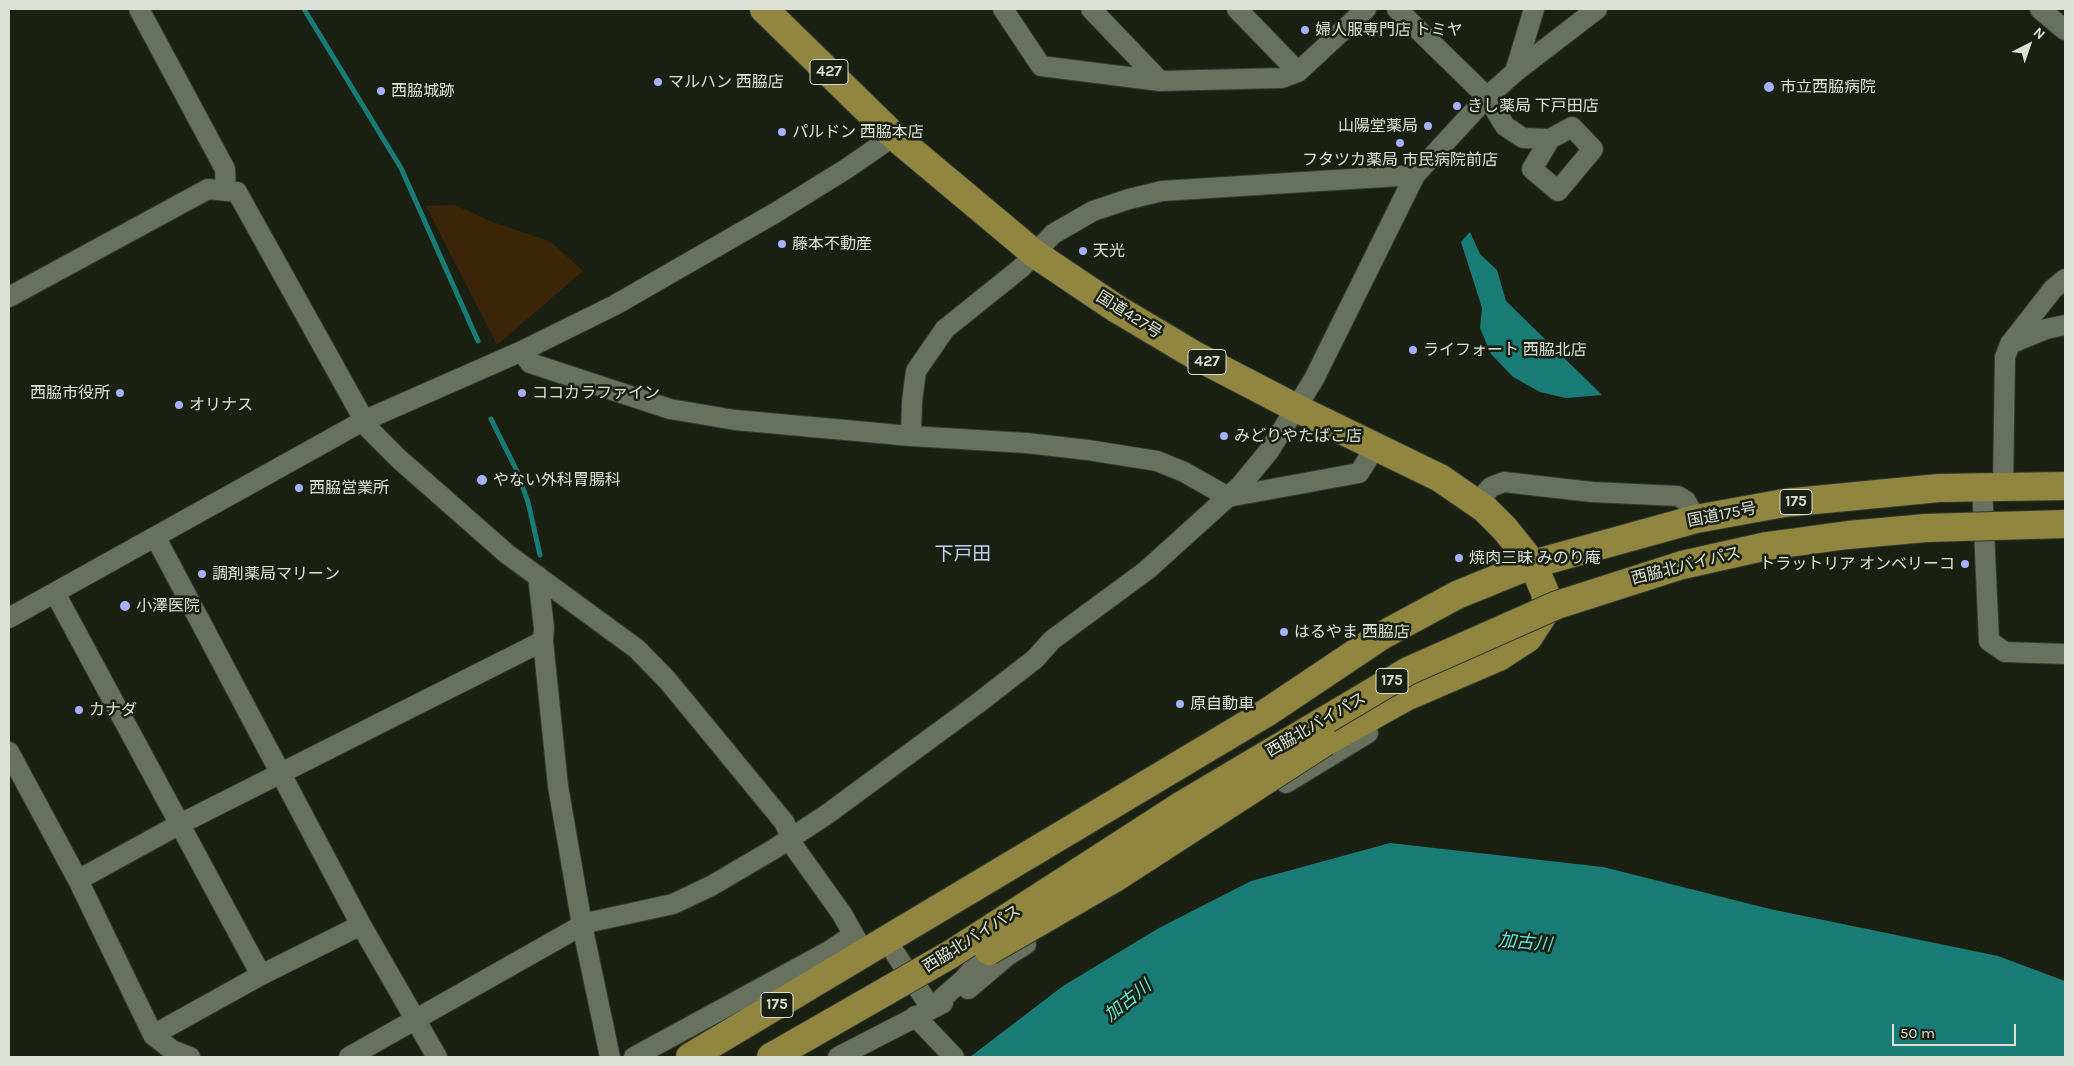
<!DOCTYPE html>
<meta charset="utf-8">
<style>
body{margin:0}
#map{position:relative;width:2074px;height:1066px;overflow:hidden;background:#1a2112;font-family:Karla,sans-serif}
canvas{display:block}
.frame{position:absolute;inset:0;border:10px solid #dce1d7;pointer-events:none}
.north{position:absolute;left:2004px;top:20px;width:50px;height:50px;-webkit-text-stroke:4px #1a2112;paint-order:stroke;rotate:41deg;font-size:14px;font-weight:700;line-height:20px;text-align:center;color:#dce1d7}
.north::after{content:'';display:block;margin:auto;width:18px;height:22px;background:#dce1d7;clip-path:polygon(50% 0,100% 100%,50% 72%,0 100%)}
.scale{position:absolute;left:1892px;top:1024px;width:124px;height:22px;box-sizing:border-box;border:2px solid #dce1d7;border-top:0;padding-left:6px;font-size:15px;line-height:18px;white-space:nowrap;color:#dce1d7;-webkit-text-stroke:4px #1a2112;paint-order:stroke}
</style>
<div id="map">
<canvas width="2074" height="1066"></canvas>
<div class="frame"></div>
<div class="north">N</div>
<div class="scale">50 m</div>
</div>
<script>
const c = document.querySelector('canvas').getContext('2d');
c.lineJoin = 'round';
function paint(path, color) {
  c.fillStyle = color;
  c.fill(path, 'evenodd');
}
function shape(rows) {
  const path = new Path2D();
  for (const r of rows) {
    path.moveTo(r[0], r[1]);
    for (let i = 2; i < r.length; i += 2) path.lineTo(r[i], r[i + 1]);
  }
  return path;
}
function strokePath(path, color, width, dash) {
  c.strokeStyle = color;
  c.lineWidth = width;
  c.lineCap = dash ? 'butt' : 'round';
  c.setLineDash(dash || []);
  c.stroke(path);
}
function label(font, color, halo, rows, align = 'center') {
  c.font = font + ' Karla,"Noto Sans JP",sans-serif';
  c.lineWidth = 5;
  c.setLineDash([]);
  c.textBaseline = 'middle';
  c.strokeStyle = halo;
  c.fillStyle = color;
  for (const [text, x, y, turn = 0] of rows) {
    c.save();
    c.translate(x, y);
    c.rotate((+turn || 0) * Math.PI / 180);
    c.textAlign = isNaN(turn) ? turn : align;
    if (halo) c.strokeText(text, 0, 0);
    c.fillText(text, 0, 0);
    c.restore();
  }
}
const green = shape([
 [455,205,490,221,551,242,583,271,497,345,426,206]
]);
const water = shape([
 [1470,232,1480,254,1497,270,1506,301,1602,395,1566,398,1540,392,1513,377,1491,354,1480,328,1482,308,1461,242],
 [1390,843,1603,867,1770,909,1998,956,2065,981,2065,1057,970,1057,1063,986,1159,928,1251,881]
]);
const stream = shape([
 [304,9,401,168,478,341],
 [491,419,517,471,528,502,540,555]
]);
const minor = shape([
 [139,9,225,169,226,190],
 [1003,9,1041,66,1160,81],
 [1091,9,1160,81,1282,78,1298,72,1366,9],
 [1237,9,1298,72],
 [1397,9,1487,97,1505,126,1523,138,1550,139,1572,127,1593,149,1558,191,1532,169,1550,139],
 [2040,9,2065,30],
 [1515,72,1534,9],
 [9,297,208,189,237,192,369,429,399,459,507,554,637,649,668,681,784,822,792,838,792,844,842,914,864,953],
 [2012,343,2046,329,2065,325],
 [522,351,530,363,670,409,735,420,911,436,1026,443,1088,450,1157,461,1184,472,1228,497,1359,473,1376,446],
 [911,436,912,401,916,371,945,329,1021,268,1053,234,1093,211,1129,199,1162,191,1415,175],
 [1982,486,1989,641,2005,652,2065,654],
 [2003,486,2005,357,2010,344,2053,289,2065,279],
 [1476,503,1491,487,1504,482,1592,492,1678,496,1686,501,1696,519],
 [156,538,361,925,437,1057],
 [538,576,544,628,543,641,558,786,582,925,610,1057],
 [55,593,261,975],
 [9,618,363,421,522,351,615,305,775,213,846,169,894,136],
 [9,752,78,880,153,1035,172,1050,190,1057],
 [1286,783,1368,733],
 [78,880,180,824,543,641],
 [887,941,931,1008,964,979,996,940],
 [968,989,1007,956,1026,944],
 [915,1016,954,1057],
 [153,1035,261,975,361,925],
 [349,1057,586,923,673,904,711,886,774,849,826,815,977,704,1035,659,1052,640,1147,570,1240,486,1269,451,1314,379,1415,175,1487,97,1515,72,1597,9],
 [634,1057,829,951,853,935],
 [838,1057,943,1003]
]);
const highway = shape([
 [764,9,894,136,1035,254,1117,309,1196,356,1296,408,1440,478,1485,509,1505,529,1533,564,1546,595,1545,612,1528,638,1499,657,1406,697,1325,742],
 [690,1057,1266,713,1381,636,1457,595,1533,564,1696,519,1784,503,1939,488,2065,486],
 [771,1057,794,1044]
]);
const highwayBridge = shape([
 [989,951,1115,878,1325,742],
 [794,1044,951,954,1182,805,1408,671,1557,605,1682,565,1767,546,1848,535,1926,528,2065,524]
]);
const markers = [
 [1305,30,5,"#a6b1fc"],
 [658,82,5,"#a6b1fc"],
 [1769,87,6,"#a6b1fc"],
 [381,91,5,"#a6b1fc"],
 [1457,106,5,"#a6b1fc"],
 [1428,126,5,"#a6b1fc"],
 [782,132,5,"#a6b1fc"],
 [1400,143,5,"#a6b1fc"],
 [782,244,5,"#a6b1fc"],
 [1083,251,5,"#a6b1fc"],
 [1413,350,5,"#a6b1fc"],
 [120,393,5,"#a6b1fc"],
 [522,393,5,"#a6b1fc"],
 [179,405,5,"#a6b1fc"],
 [1224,436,5,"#a6b1fc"],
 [482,480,6,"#a6b1fc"],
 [299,488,5,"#a6b1fc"],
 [1459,558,5,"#a6b1fc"],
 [1965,564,5,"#a6b1fc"],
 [202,574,5,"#a6b1fc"],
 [125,606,6,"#a6b1fc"],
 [1284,632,5,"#a6b1fc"],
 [1180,704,5,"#a6b1fc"],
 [79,710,5,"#a6b1fc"]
];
const shields = [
 [829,72,38],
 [1207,362,38],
 [1796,502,32],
 [1392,681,32],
 [777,1005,32]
];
const shieldNames = [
 ["427",829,72],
 ["427",1207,362],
 ["175",1796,502],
 ["175",1392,681],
 ["175",777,1005]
];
const poiNames = [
 ["婦人服専門店 トミヤ",1315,30],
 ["マルハン 西脇店",668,82],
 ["市立西脇病院",1780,87],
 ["西脇城跡",391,91],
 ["きし薬局 下戸田店",1467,106],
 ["山陽堂薬局",1418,126,"right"],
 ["パルドン 西脇本店",792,132],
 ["フタツカ薬局 市民病院前店",1400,160,"center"],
 ["藤本不動産",792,244],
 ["天光",1093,251],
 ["ライフォート 西脇北店",1423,350],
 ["西脇市役所",110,393,"right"],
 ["ココカラファイン",532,393],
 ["オリナス",189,405],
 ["みどりやたばこ店",1234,436],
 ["やない外科胃腸科",493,480],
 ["西脇営業所",309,488],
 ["焼肉三昧 みのり庵",1469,558],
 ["トラットリア オンベリーコ",1955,564,"right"],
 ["調剤薬局マリーン",212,574],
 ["小澤医院",136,606],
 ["はるやま 西脇店",1294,632],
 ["原自動車",1190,704],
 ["カナダ",89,710]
];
const streetNames = [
 ["国道427号",1129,315,32],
 ["国道175号",1722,515,-11],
 ["西脇北バイパス",1686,566,-14],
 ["西脇北バイパス",1316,725,-30],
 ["西脇北バイパス",972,939,-32]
];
const waterNames = [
 ["加古川",1525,943,5],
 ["加古川",1128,1001,-39]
];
const quarterNames = [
 ["下戸田",963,555]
];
paint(green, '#3b260a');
paint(water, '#197c76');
strokePath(stream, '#197c76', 5);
strokePath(minor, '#343a30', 22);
strokePath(highway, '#343a30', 30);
strokePath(minor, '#67715e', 20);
strokePath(highway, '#908640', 28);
strokePath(highwayBridge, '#343a30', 30, []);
strokePath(highwayBridge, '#908640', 28);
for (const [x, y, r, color] of markers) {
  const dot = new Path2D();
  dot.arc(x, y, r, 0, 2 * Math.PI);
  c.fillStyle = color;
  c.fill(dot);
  strokePath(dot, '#1a2112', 2);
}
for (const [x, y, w] of shields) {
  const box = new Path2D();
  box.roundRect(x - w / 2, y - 12.5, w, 25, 4);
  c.fillStyle = '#1a2112';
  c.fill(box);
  strokePath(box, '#dce1d7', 1);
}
label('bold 15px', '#dce1d7', null, shieldNames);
label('16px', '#dce1d7', '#1a2112', poiNames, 'left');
label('16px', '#dce1d7', '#1a2112', streetNames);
label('italic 18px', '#60e3da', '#1a2112', waterNames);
label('19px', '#c7cffa', '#1a2112', quarterNames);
</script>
